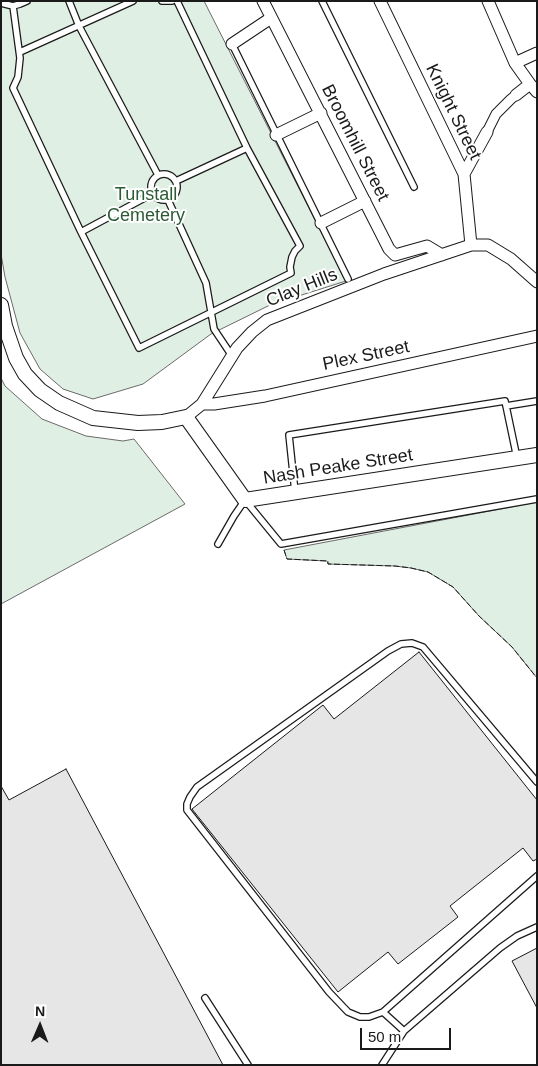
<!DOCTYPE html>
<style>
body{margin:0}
#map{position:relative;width:538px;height:1066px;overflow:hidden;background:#fff;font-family:Arial,sans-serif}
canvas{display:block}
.frame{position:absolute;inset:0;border:2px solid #1a1a1a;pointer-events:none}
.north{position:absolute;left:15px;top:1001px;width:50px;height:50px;-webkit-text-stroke:4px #fff;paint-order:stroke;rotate:1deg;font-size:14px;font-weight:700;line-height:20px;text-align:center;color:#1a1a1a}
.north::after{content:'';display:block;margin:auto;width:18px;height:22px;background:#1a1a1a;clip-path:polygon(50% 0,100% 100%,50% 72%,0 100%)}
.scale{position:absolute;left:360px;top:1028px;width:91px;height:22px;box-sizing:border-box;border:2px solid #1a1a1a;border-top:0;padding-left:6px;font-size:15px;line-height:18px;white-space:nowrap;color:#1a1a1a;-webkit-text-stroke:4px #fff;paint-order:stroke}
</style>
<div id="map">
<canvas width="538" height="1066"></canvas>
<div class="frame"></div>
<div class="north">N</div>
<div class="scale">50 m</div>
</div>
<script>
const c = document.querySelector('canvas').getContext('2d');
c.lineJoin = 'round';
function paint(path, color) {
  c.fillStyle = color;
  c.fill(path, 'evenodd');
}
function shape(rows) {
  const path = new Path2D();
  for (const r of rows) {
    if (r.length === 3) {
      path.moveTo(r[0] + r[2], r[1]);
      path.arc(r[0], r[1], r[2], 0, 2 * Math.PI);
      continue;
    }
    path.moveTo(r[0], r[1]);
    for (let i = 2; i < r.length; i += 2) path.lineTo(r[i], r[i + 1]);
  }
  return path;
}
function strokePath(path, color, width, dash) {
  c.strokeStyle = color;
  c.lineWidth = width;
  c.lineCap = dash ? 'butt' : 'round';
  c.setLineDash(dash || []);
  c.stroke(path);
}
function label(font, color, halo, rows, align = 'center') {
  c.font = font + ' Arial,sans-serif';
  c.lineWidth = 4;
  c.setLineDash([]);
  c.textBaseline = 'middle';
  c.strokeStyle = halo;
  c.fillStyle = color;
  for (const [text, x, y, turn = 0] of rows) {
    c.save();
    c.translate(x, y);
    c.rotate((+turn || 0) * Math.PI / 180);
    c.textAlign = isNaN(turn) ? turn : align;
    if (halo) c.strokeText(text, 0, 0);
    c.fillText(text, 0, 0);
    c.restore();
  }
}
const green = shape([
 [1,1,204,1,346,281,270,305,211,334,143,384,93,399,63,389,40,369,20,333,5,277,1,254,1,1],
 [1,378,5,386,42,419,86,436,123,441,134,439,185,504,1,604,1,378],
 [537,502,537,678,512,647,479,616,453,587,428,572,411,568,395,566,328,564,327,561,287,559,284,550,537,502]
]);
const building = shape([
 [419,652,537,800,537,859,533,861,523,848,450,906,458,917,398,964,388,952,338,992,192,809,323,705,334,719,419,652],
 [66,769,223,1065,1,1065,1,786,9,800,66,769],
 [537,948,537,1008,512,961,537,948]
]);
const service = shape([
 [69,1,79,26,158,175],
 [162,1,172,1],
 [322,1,414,187],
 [1,3,13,6,20,4,27,1],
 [13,6,20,58,18,77,13,88,81,232,139,348,291,273,290,267,292,257,295,251,300,246,247,148,177,1],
 [232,44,348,279],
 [20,52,133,1],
 [164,187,13],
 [176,181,247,148],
 [168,200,206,283,214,329,232,356],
 [81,232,152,194],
 [506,406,537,401],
 [295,492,289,435,505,401,517,458],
 [218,544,234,516,245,500,281,544,537,499],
 [537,782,423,647,412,643,401,644,388,651,197,787,190,797,187,804,187,810,329,992,348,1012,360,1017,369,1017,383,1012,537,876],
 [205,998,248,1065],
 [383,1012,404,1031],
 [382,1065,404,1031,500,948,517,936,537,927]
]);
const pedestrian = shape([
 [487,132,496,114,511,99,516,95]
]);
const minor = shape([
 [263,1,389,249,395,255,427,246,442,255],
 [380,1,464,174,471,245],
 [488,1,515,63,530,84,537,92],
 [232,44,271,18],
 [515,63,537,53],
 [516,95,530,84],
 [276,135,321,113],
 [464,174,487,132],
 [321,223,365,201],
 [202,404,214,404,265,396,537,336],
 [186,417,202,404,237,348,252,332,267,320,384,274,471,245,488,245,511,259,537,282]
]);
const tertiary = shape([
 [1,305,5,326,16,358,25,374,40,390,59,403,93,418,138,423,162,422,186,417,245,500,537,455]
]);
const fence = shape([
 [284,550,287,559,328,561,328,564,395,566,411,568,428,572,453,587,479,616,512,647,537,678]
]);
const streetNames = [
 ["Knight Street",453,112,64],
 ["Broomhill Street",355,143,63],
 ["Clay Hills",302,288,-22],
 ["Plex Street",366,356,-12],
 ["Nash Peake Street",338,467,-9]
];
const parkNames = [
 ["Tunstall",146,195],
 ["Cemetery",146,216]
];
paint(green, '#e0efe3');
strokePath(green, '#6a6a6a', 1);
paint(building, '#e6e6e6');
strokePath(building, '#1a1a1a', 1);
strokePath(service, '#1a1a1a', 8);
strokePath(pedestrian, '#1a1a1a', 11);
strokePath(minor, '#1a1a1a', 13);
strokePath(tertiary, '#1a1a1a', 16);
strokePath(service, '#fff', 5.5);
strokePath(pedestrian, '#fff', 9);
strokePath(minor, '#fff', 11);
strokePath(tertiary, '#fff', 14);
strokePath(fence, '#1a1a1a', 1, [6, 2.5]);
label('18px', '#1a1a1a', '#fff', streetNames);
label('18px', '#2b5a34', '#fff', parkNames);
</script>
